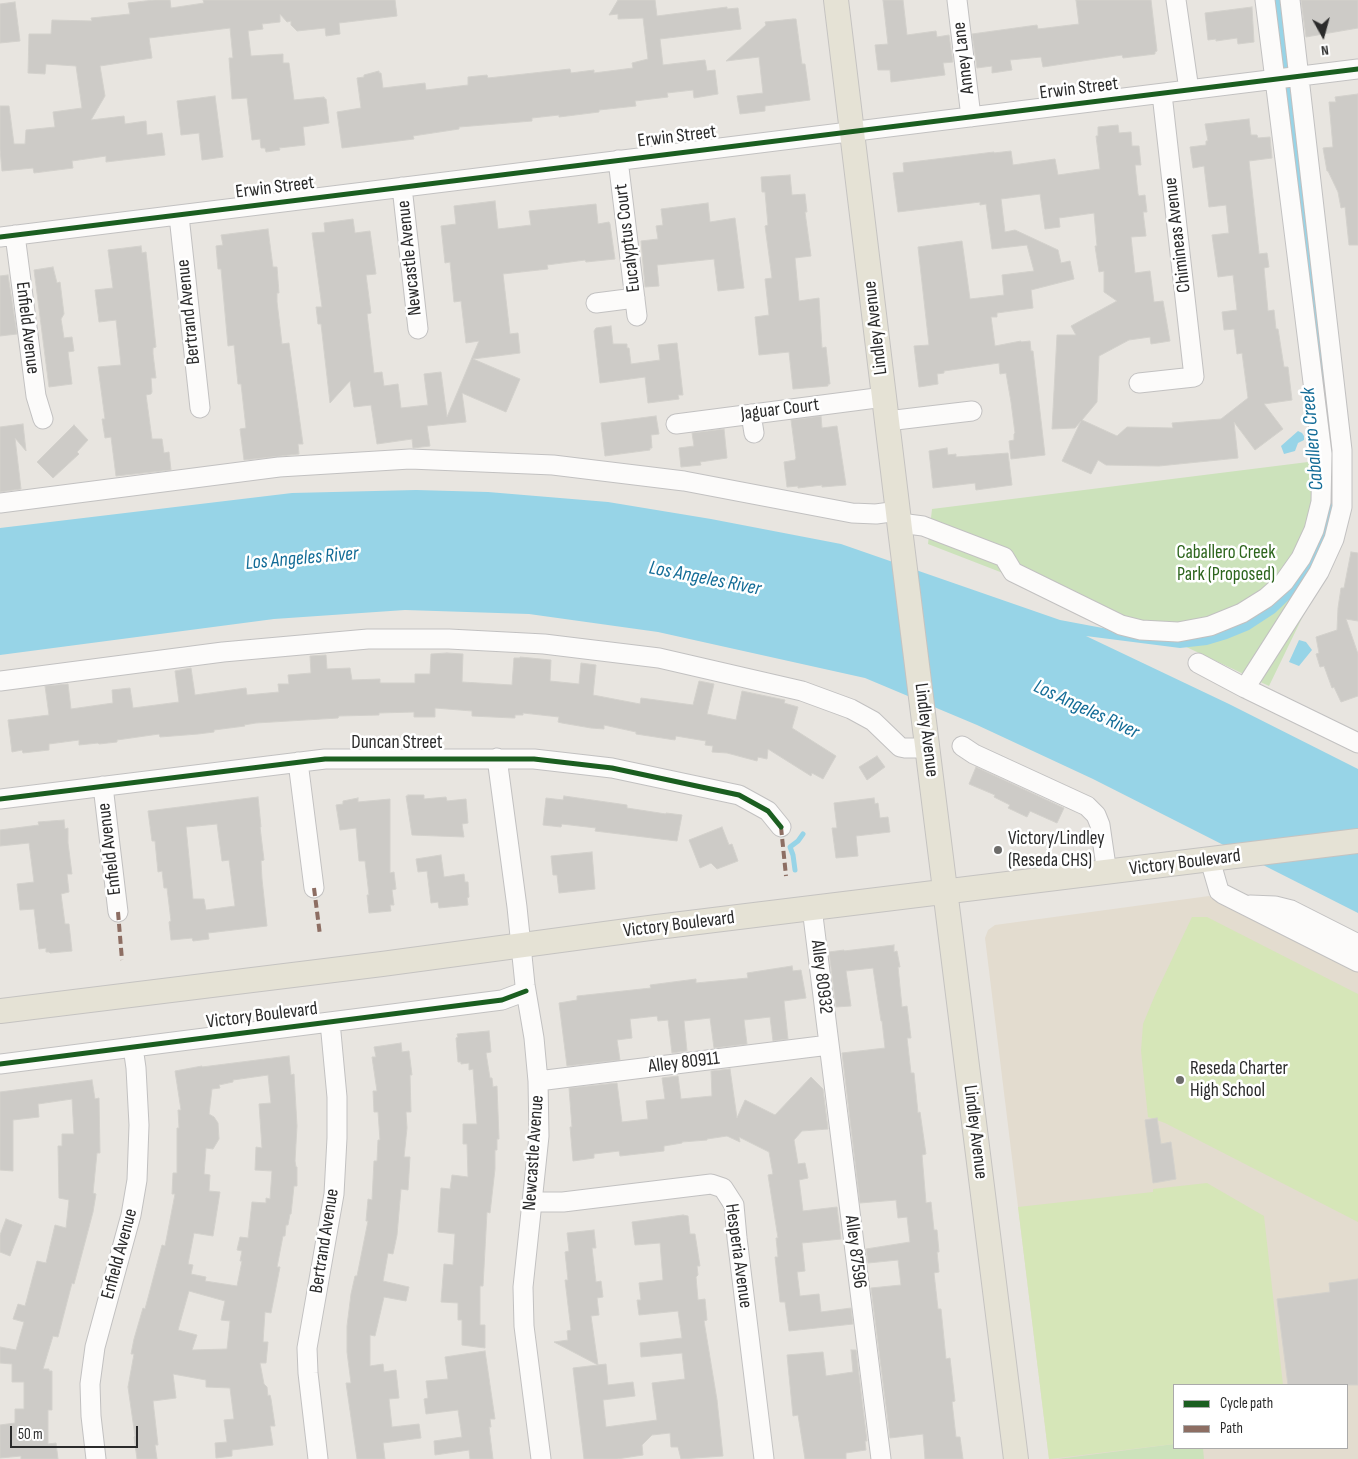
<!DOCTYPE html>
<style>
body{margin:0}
#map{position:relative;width:1358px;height:1459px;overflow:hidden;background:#e8e5e0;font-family:"Sofia Sans Condensed",sans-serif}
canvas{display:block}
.legend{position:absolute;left:1173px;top:1384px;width:175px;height:65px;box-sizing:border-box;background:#fff;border:1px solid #aaa;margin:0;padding:6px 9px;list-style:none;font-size:15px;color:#2b2b2b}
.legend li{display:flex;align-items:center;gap:10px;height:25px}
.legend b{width:25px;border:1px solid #aaa}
.north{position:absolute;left:1298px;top:10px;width:50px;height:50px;-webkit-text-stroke:4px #fff;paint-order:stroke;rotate:173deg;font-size:14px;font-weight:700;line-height:20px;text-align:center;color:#2b2b2b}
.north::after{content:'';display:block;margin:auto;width:18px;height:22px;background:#2b2b2b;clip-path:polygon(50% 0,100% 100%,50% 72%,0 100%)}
.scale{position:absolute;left:10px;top:1426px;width:128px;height:22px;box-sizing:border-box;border:2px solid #2b2b2b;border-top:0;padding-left:6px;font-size:15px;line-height:18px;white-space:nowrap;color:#2b2b2b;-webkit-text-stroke:4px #fff;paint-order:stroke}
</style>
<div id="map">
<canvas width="1358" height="1459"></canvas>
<ul class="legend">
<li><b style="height:6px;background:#1b5e20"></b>Cycle path</li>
<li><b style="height:6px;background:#8d6e63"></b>Path</li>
</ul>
<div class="north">N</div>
<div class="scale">50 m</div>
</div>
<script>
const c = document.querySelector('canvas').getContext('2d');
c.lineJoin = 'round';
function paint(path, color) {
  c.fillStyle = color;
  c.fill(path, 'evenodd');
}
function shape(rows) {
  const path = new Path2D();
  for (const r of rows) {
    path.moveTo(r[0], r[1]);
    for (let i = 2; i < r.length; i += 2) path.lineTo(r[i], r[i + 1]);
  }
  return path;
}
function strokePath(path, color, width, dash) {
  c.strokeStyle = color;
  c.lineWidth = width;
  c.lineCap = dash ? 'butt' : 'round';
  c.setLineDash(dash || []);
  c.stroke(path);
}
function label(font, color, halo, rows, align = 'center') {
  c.font = font + ' "Sofia Sans Condensed",sans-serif';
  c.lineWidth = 5;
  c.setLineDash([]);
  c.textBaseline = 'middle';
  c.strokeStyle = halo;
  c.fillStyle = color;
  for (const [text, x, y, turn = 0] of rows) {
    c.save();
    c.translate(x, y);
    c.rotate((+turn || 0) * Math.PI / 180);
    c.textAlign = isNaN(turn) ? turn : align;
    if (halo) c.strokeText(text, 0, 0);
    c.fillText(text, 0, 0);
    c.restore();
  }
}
const education = shape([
 [1209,896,1267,925,1358,953,1358,1459,1049,1459,985,938,988,930,995,925],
 [1174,1385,1347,1385,1347,1448,1174,1448]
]);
const green = shape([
 [1348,457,1334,552,1269,686,1021,569,1008,575,928,544,932,509],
 [1174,1444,1174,1448,1203,1448,1204,1459,1058,1459]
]);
const pitch = shape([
 [1192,917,1207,917,1358,994,1358,1222,1165,1123,1148,1117,1141,1051,1143,1024,1155,995],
 [1207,1183,1264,1216,1283,1385,1174,1385,1174,1444,1049,1459,1018,1207,1153,1192,1153,1189]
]);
const water = shape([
 [1271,0,1283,0,1338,483,1327,542,1299,590,1275,613,1249,630,1227,639,1207,645,1180,648,1086,636,1229,704,1358,769,1358,913,1093,779,977,725,865,678,658,632,529,614,405,610,274,619,0,655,0,528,292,493,416,490,488,492,608,502,711,519,841,544,1060,620,1140,635,1254,614,1325,518],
 [1298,431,1302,433,1304,436,1304,440,1298,443,1295,451,1284,454,1281,446],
 [1299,640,1306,642,1312,650,1299,666,1289,662]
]);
const stream = shape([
 [795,870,793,855,790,847,798,841,803,834]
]);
const building = shape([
 [154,0,170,0,171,8,204,3,203,0,395,0,397,16,339,23,340,34,326,36,325,28,297,31,291,25,291,21,287,22,280,14,280,22,262,24,263,29,248,31,251,56,283,54,283,63,289,63,294,100,324,97,325,99,326,99,329,123,303,127,305,145,279,148,280,150,266,152,265,148,261,148,260,139,252,140,247,98,232,99,229,58,233,58,230,28,149,38,152,58,100,66,105,96,91,120,124,116,125,124,146,121,147,135,162,133,165,155,106,162,106,156,72,161,73,168,34,173,33,168,2,171,0,149,0,106,9,106,14,144,25,144,26,130,55,127,53,112,82,108,76,66,46,64,45,74,28,73,29,34,51,34,52,20,92,21,91,18,130,14,128,3,154,0],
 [618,0,655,0,657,16,727,7,727,9,738,8,741,29,660,39,663,65,705,60,707,71,715,70,718,94,694,98,693,90,667,93,668,97,635,101,636,106,599,110,599,112,559,117,559,115,532,118,532,121,459,127,459,129,413,136,414,139,342,148,337,112,361,108,357,78,364,77,364,75,379,71,379,73,381,73,383,88,425,83,426,90,468,85,468,77,487,75,488,78,570,69,571,73,594,70,594,73,633,68,632,63,648,59,643,18,618,19,618,14,609,15,618,0],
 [883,0,903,0,907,35,936,31,937,37,949,35,953,62,943,63,945,75,891,82,890,70,878,70,875,45,888,44,883,0],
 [1076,0,1151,0,1157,51,1155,52,1155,54,1123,58,1122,55,1043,67,1041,57,1010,60,1012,70,992,73,992,66,977,68,972,34,1037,25,1038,29,1079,24,1076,0],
 [1301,0,1358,0,1358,28,1306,37,1301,0],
 [15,2,20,41,0,43,0,4,15,2],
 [1252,7,1254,42,1238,44,1237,38,1216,41,1216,39,1208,40,1205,13,1252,7],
 [793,19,796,19,802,64,805,64,810,100,765,106,765,111,740,114,737,96,763,93,759,57,726,61,766,25,765,22,793,19],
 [1358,94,1358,245,1349,245,1345,207,1341,208,1338,192,1328,171,1327,171,1323,148,1333,147,1329,102,1336,102,1335,97,1358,94],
 [215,96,223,157,202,160,199,133,181,135,177,101,215,96],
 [1249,119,1251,135,1257,135,1258,138,1270,137,1272,158,1249,161,1259,253,1259,254,1267,253,1269,267,1264,268,1268,311,1274,310,1276,329,1278,329,1284,367,1288,367,1292,400,1264,404,1283,429,1255,450,1234,422,1238,458,1159,466,1106,465,1098,460,1091,474,1062,461,1081,421,1075,428,1052,429,1057,335,1076,335,1071,326,1117,301,1104,292,1104,271,1099,272,1095,246,1097,246,1094,213,1059,218,1060,227,1045,229,1040,194,1001,199,1005,232,1015,230,1058,250,1061,263,1070,261,1074,279,1031,290,1033,308,997,313,997,317,991,317,995,346,1021,341,1021,342,1030,341,1031,351,1033,351,1045,455,1011,459,1009,441,1014,440,1014,434,1015,433,1011,402,1006,373,1000,374,999,363,944,371,944,373,937,374,938,384,919,387,914,346,929,345,918,247,962,241,970,299,1004,295,1002,275,1034,271,1027,245,992,249,986,204,980,205,980,202,898,212,893,173,904,172,903,163,994,152,994,153,1011,151,1013,165,1055,159,1058,175,1100,169,1096,136,1098,136,1098,127,1118,125,1119,133,1131,132,1132,146,1139,146,1141,165,1135,165,1138,194,1139,196,1145,195,1147,212,1143,212,1146,236,1131,237,1135,273,1150,271,1154,302,1163,301,1170,341,1151,344,1150,337,1129,340,1099,356,1097,402,1082,420,1117,436,1127,427,1173,428,1172,423,1221,419,1248,398,1242,353,1237,354,1234,329,1224,330,1222,312,1237,310,1233,275,1218,277,1212,235,1229,233,1226,205,1209,207,1204,166,1193,168,1190,147,1206,145,1206,141,1208,141,1205,124,1249,119],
 [790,175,792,195,805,194,807,212,805,212,811,256,795,258,799,301,819,298,822,348,826,347,830,384,828,384,828,386,793,389,789,352,759,355,755,317,769,315,765,279,772,278,765,226,768,225,765,192,762,192,761,177,790,175],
 [495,201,498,229,531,225,529,211,596,204,598,224,609,222,610,224,615,259,586,262,585,260,547,265,548,269,503,274,510,334,518,333,520,353,473,359,520,379,506,412,462,393,466,422,427,426,430,446,413,448,412,439,377,444,371,405,354,407,350,381,330,403,321,324,318,324,316,307,322,307,312,233,325,232,324,223,353,219,355,233,370,231,376,274,366,275,371,313,367,314,374,373,382,372,384,386,398,384,401,408,428,405,424,374,441,372,447,417,479,341,466,343,461,301,454,302,450,262,445,263,441,226,456,224,454,206,495,201],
 [708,203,710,222,735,218,744,288,718,291,714,259,657,265,659,286,645,287,641,241,658,239,656,226,663,225,661,209,708,203],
 [268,229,273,267,277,267,279,293,277,293,277,302,282,344,289,343,303,444,298,444,299,454,244,460,240,429,246,428,241,384,238,384,234,345,228,346,221,269,218,269,216,246,223,245,221,235,268,229],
 [141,246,142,253,146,252,156,347,153,348,153,354,156,378,151,378,152,392,151,394,146,395,152,439,162,439,164,453,169,452,171,470,116,476,111,437,105,438,102,419,105,419,98,367,121,365,116,320,99,322,95,290,113,288,108,250,141,246],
 [53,267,57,283,60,282,64,314,61,319,64,338,72,337,74,351,68,352,72,384,49,387,34,270,53,267],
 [8,275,17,334,0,336,0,276,8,275],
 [611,326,613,344,627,344,627,348,629,348,631,364,660,360,658,345,677,343,683,395,678,395,679,399,648,403,645,377,600,383,594,331,596,328,611,326],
 [656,416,659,434,651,435,652,448,650,448,650,450,605,456,601,423,656,416],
 [821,416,822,428,837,426,846,485,822,487,822,485,798,488,798,486,787,487,784,462,795,460,796,458,791,420,821,416],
 [23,424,26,451,15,438,21,489,0,492,0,427,23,424],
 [74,425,88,440,77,452,79,454,53,478,37,462,74,425],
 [724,429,727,458,700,462,701,465,681,467,679,448,694,446,692,433,724,429],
 [947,448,948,455,956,454,956,457,1008,453,1012,485,976,490,975,483,933,488,929,451,947,448],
 [1351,552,1358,553,1358,621,1346,619,1358,654,1358,696,1341,702,1334,687,1332,688,1324,666,1320,667,1316,654,1319,653,1316,637,1337,630,1338,608,1341,588,1344,588,1351,552],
 [447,653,463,654,462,682,512,685,514,658,520,658,520,657,551,660,550,681,579,684,581,663,596,665,593,695,640,704,641,698,693,705,699,681,714,684,707,714,736,720,742,691,785,700,784,703,798,707,792,728,836,756,823,779,812,773,811,776,768,749,767,759,758,757,757,761,727,753,712,752,713,746,705,745,706,741,676,736,675,740,636,734,636,732,604,725,604,729,591,728,562,723,558,722,559,717,523,713,523,715,515,715,515,718,513,718,472,716,472,711,435,708,435,717,414,717,414,712,379,713,379,715,339,716,338,718,256,723,244,725,245,726,214,730,214,732,198,734,160,737,159,734,117,740,117,742,99,744,98,743,79,745,79,740,49,744,49,750,23,753,22,750,12,752,8,720,49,715,45,686,68,684,71,709,113,703,112,690,130,688,133,708,179,702,175,671,191,668,195,695,246,688,247,695,279,692,278,684,289,684,288,675,311,673,310,656,326,655,327,669,350,668,352,680,380,679,380,683,415,683,415,674,430,674,431,654,447,653],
 [877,756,885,767,867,780,859,767,877,756],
 [976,767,1064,808,1057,823,1030,811,1027,817,1008,808,1010,805,994,797,995,795,969,784,976,767],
 [408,795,424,795,424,799,446,797,447,801,466,799,468,823,462,824,464,837,412,835,406,796,408,796,408,795],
 [564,796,627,805,627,808,666,814,666,813,682,815,677,841,595,831,596,828,562,824,561,827,543,825,546,798,563,800,564,796],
 [258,797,261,827,260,827,264,860,261,861,262,879,267,926,208,933,209,939,193,941,192,938,171,940,169,922,171,921,167,888,164,888,162,871,158,872,155,841,152,841,148,811,258,797],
 [217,824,222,861,229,860,235,906,206,910,204,899,193,899,186,827,217,824],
 [358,798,358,802,390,799,390,873,394,872,396,889,392,890,394,905,390,905,391,911,369,913,367,895,369,895,365,861,359,861,356,828,340,830,336,805,343,804,343,801,358,798],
 [874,798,875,804,878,803,880,818,888,817,890,832,856,836,858,856,836,858,832,828,837,828,834,803,874,798],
 [64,820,65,829,68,828,68,843,72,874,67,874,69,892,61,894,65,924,69,924,72,951,50,953,49,952,46,952,46,948,39,949,34,909,20,910,17,884,34,882,29,843,0,846,0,830,39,825,38,822,64,820],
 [722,827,729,845,732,844,738,861,717,869,711,863,700,868,689,840,722,827],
 [592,852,595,889,559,893,557,875,553,875,551,856,592,852],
 [441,855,444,877,464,874,465,882,468,882,469,897,467,898,468,905,439,908,438,902,431,903,427,871,418,872,416,859,441,855],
 [894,945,894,952,897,951,900,967,898,967,902,1007,907,1006,911,1038,907,1038,911,1073,914,1073,918,1113,920,1112,926,1154,922,1155,926,1203,931,1202,934,1230,937,1230,939,1252,937,1252,939,1272,934,1273,938,1309,941,1309,946,1359,950,1358,955,1401,952,1402,956,1437,960,1437,963,1459,925,1459,923,1434,890,1438,871,1288,901,1285,898,1260,868,1263,866,1249,910,1242,907,1217,898,1218,896,1200,860,1203,842,1053,885,1048,882,1021,881,1021,873,968,846,971,851,1006,836,1007,829,952,844,950,844,951,894,945],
 [792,966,793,971,801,970,806,998,784,1001,788,1039,773,1041,770,1017,744,1020,747,1044,714,1048,710,1018,684,1021,687,1051,672,1053,668,1020,658,1021,657,1016,630,1019,632,1038,617,1040,620,1060,567,1066,559,1003,577,1000,577,996,651,988,650,985,696,979,696,983,748,978,747,973,792,966],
 [489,1031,491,1052,486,1053,490,1078,492,1078,493,1087,497,1086,499,1139,497,1139,497,1150,495,1150,495,1169,490,1213,487,1212,483,1286,480,1286,480,1325,485,1325,485,1348,462,1345,462,1320,458,1320,458,1303,441,1302,444,1264,453,1265,455,1234,438,1232,441,1188,450,1189,452,1175,468,1177,467,1144,463,1144,463,1124,477,1124,473,1069,469,1070,469,1063,461,1064,461,1062,458,1062,456,1038,458,1037,457,1034,489,1031],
 [401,1043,402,1052,409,1051,412,1075,410,1075,411,1112,406,1112,407,1128,404,1157,410,1157,408,1190,401,1189,397,1235,393,1254,388,1253,383,1281,409,1287,406,1301,384,1297,375,1336,370,1335,370,1366,383,1364,384,1372,396,1370,399,1398,389,1399,392,1427,419,1424,421,1438,383,1443,385,1459,357,1459,346,1383,351,1383,347,1352,347,1326,351,1294,355,1276,357,1276,368,1221,366,1221,368,1199,372,1200,374,1161,377,1161,378,1140,380,1140,378,1112,374,1112,373,1091,377,1091,372,1057,376,1057,374,1047,401,1043],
 [289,1056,291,1075,294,1074,297,1126,295,1161,296,1167,297,1167,297,1186,294,1186,291,1214,290,1214,288,1225,286,1225,285,1236,283,1236,277,1267,280,1267,271,1313,265,1312,263,1342,268,1342,266,1363,260,1363,264,1384,267,1387,268,1396,270,1395,271,1399,275,1426,270,1426,273,1445,232,1450,232,1456,216,1458,215,1443,227,1442,224,1420,234,1419,230,1388,206,1387,206,1380,173,1374,176,1398,153,1401,158,1445,155,1445,157,1459,137,1459,134,1437,135,1436,128,1387,134,1354,131,1354,134,1339,143,1308,145,1309,162,1245,165,1246,175,1194,172,1194,173,1173,177,1173,177,1128,179,1128,178,1110,181,1110,175,1071,202,1066,202,1067,289,1056],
 [268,1075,271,1103,259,1104,262,1148,256,1147,255,1170,272,1171,270,1199,266,1198,266,1203,252,1202,248,1238,240,1237,237,1250,242,1251,240,1261,242,1261,237,1286,205,1281,206,1277,191,1274,193,1265,188,1264,194,1233,213,1236,220,1192,209,1191,210,1175,204,1174,206,1148,213,1149,219,1139,218,1123,214,1117,209,1114,212,1089,220,1088,219,1085,233,1082,233,1080,268,1075],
 [189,1291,225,1301,221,1320,230,1321,227,1349,192,1350,197,1335,178,1330,189,1291],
 [730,1069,737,1118,745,1100,775,1115,811,1077,823,1089,828,1129,802,1131,794,1140,798,1164,805,1163,808,1178,799,1180,803,1211,837,1207,841,1239,802,1243,805,1271,797,1272,800,1296,819,1294,821,1312,851,1308,853,1324,789,1331,785,1302,780,1302,775,1257,778,1257,776,1238,778,1238,768,1175,773,1174,769,1152,739,1137,740,1142,727,1136,707,1139,707,1140,682,1142,682,1143,664,1146,664,1151,620,1156,619,1151,594,1154,594,1158,573,1161,570,1127,572,1127,569,1088,617,1083,622,1122,648,1119,646,1101,665,1099,662,1078,678,1076,681,1099,712,1096,711,1071,730,1069],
 [92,1080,95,1099,99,1098,100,1153,97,1153,93,1193,96,1194,93,1212,74,1284,72,1283,58,1337,53,1336,43,1369,49,1369,49,1371,52,1371,52,1410,48,1410,48,1444,56,1443,58,1459,21,1459,21,1456,0,1458,0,1425,15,1423,15,1409,24,1409,24,1382,12,1382,12,1364,0,1363,0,1347,16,1350,24,1322,13,1319,18,1304,25,1306,37,1261,46,1263,55,1225,66,1228,69,1200,59,1198,58,1146,62,1146,62,1134,74,1134,72,1099,38,1104,39,1117,13,1120,13,1171,0,1170,0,1092,92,1080],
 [1157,1118,1161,1144,1171,1142,1176,1179,1153,1183,1145,1120,1157,1118],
 [683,1215,688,1216,690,1234,695,1234,700,1266,697,1266,698,1275,696,1277,698,1300,705,1299,707,1320,704,1321,717,1400,723,1456,681,1459,678,1447,671,1447,670,1433,652,1435,642,1445,643,1455,617,1459,584,1459,573,1368,606,1364,608,1385,633,1382,635,1396,603,1400,606,1427,657,1420,652,1383,685,1379,682,1353,641,1357,640,1343,682,1338,678,1311,639,1315,637,1300,641,1300,639,1283,663,1280,660,1243,635,1245,632,1222,683,1215],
 [6,1219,22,1225,10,1256,0,1252,0,1235,6,1219],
 [594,1230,596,1248,592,1248,596,1282,601,1281,603,1297,597,1298,599,1315,591,1316,598,1365,554,1342,568,1340,567,1331,571,1330,565,1280,568,1280,565,1252,569,1251,567,1233,594,1230],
 [1358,1279,1358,1385,1288,1385,1277,1299,1330,1292,1329,1283,1358,1279],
 [851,1350,856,1350,867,1441,865,1441,866,1450,846,1453,846,1459,805,1459,798,1415,793,1416,787,1355,823,1352,826,1376,853,1372,851,1350],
 [485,1351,495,1419,490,1419,491,1427,489,1427,493,1459,470,1459,469,1450,435,1455,434,1441,462,1437,458,1410,426,1414,424,1399,428,1398,426,1381,448,1379,445,1357,485,1351]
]);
const minor = shape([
 [957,0,971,117],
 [1176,0,1189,90],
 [618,160,637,316],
 [402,187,418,329],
 [179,216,200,408],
 [15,235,36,396,43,419],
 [0,237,1358,69],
 [596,303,635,298],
 [1139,383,1194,377,1162,94],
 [751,414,754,433],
 [887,421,972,411],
 [676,424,884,397],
 [0,503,279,467,410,459,553,465,684,481,852,513,876,514,898,511],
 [900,523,923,526,1004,557,1013,572,1121,625,1141,630,1178,632,1210,626,1242,613,1266,598,1284,582,1301,558,1314,530,1321,502,1322,454,1265,0],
 [1198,663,1245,688,1358,743],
 [0,681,223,652,368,639,449,639,544,644,659,658,802,691,851,709,873,721,900,747,905,748,928,748],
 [1245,688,1319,572,1334,539,1342,507,1342,450,1290,0],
 [962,746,974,754,1087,806,1096,815,1100,825,1107,873],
 [497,758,517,907,525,985,534,1038,538,1081,539,1136,523,1287,524,1326,541,1459],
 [298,762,314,888],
 [103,786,118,912],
 [0,799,325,759,534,759,612,768,739,795,768,811,781,827],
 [1210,860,1219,891,1223,894,1358,962],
 [1250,905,1275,906,1291,910,1358,944],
 [812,908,881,1459],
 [0,1064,502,1000,526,991],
 [538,1081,829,1045],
 [532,1202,563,1202,711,1184,723,1188,734,1205,737,1238,764,1459],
 [96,1459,91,1416,90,1384,95,1347,131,1215,137,1180,139,1125,136,1068,133,1047],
 [318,1459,308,1373,307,1348,334,1194,337,1138,337,1097,330,1022]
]);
const major = shape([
 [836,0,900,529,1016,1459],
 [0,1011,382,964,657,927,1358,841]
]);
const quiet = shape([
 [781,827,786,876],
 [314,888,320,935],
 [118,912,122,960]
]);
const cycleway = shape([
 [0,237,1358,69],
 [0,799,325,759,534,759,612,768,739,795,768,811,781,827],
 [0,1064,502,1000,526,991]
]);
const markers = [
 [998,850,5,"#6d6c6a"],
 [1180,1080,5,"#6d6c6a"]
];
const streetNames = [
 ["Anney Lane",964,58,-97],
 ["Erwin Street",1079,89,-7],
 ["Erwin Street",677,137,-7],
 ["Erwin Street",275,188,-7],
 ["Chimineas Avenue",1178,235,-97],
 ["Eucalyptus Court",628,238,-97],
 ["Newcastle Avenue",410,258,-96],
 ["Bertrand Avenue",189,312,-96],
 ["Enfield Avenue",27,328,83],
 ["Lindley Avenue",876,328,-97],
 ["Jaguar Court",780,410,-7],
 ["Lindley Avenue",926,730,83],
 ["Duncan Street",397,743],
 ["Enfield Avenue",110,849,-97],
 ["Victory Boulevard",1185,863,-7],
 ["Victory Boulevard",679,925,-7],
 ["Alley 80932",821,977,83],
 ["Victory Boulevard",262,1016,-7],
 ["Alley 80911",684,1063,-7],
 ["Lindley Avenue",975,1132,83],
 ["Newcastle Avenue",534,1153,-86],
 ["Bertrand Avenue",325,1241,-81],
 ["Alley 87596",855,1252,83],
 ["Enfield Avenue",120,1254,-75],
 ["Hesperia Avenue",738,1256,82]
];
const parkNames = [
 ["Caballero Creek",1226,553],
 ["Park (Proposed)",1226,575]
];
const poiNames = [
 ["Victory/Lindley",1008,839],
 ["(Reseda CHS)",1008,861],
 ["Reseda Charter",1190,1069],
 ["High School",1190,1091]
];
const waterNames = [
 ["Caballero Creek",1313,439,-95],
 ["Los Angeles River",302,559,-5],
 ["Los Angeles River",705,579,11],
 ["Los Angeles River",1086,710,25]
];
paint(education, '#e3dccf');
paint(green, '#cce2bb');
paint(pitch, '#d6e6b8');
paint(water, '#97d4e7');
strokePath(stream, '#97d4e7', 5);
paint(building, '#cdcbc7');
strokePath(building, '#d3d1cc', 1);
strokePath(minor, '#c2c1c1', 21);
strokePath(major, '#c5c3c1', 26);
strokePath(minor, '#fcfbfa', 19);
strokePath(major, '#e5e2d5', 24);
strokePath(quiet, '#8d6e63', 4, [8, 4]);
strokePath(cycleway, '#1b5e20', 5);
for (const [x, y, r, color] of markers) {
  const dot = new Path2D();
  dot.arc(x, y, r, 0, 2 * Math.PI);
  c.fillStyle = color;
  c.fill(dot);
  strokePath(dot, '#fff', 2);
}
label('19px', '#2b2b2b', '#fff', streetNames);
label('19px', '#2d651d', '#fff', parkNames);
label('19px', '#2b2b2b', '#fff', poiNames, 'left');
label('italic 20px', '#136c97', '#fff', waterNames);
</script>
